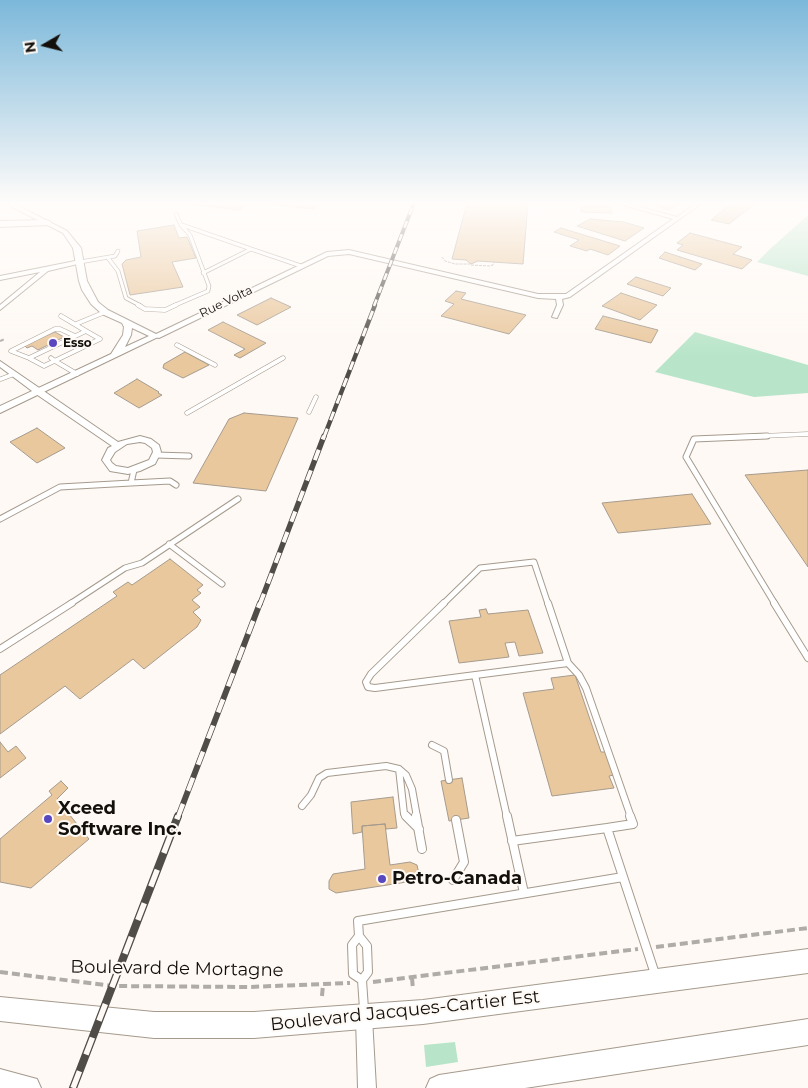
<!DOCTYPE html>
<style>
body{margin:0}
#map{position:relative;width:808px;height:1088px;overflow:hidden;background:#fef9f4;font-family:Montserrat,sans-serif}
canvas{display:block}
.north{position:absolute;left:20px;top:20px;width:50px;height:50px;-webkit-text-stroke:4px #fef9f4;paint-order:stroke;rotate:262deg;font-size:14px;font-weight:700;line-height:20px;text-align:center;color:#13100b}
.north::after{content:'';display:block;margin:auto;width:18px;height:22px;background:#13100b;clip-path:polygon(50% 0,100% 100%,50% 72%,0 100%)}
</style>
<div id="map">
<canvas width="808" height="1088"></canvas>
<div class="north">N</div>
</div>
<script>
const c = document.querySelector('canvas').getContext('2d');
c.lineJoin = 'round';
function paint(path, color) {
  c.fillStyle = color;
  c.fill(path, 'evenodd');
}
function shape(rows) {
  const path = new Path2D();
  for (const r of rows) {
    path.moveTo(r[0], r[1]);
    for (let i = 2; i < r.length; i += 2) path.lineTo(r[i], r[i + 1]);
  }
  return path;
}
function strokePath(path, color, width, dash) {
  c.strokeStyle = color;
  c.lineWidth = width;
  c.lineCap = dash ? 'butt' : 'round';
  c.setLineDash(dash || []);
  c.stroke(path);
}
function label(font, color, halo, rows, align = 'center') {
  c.font = font + ' Montserrat,sans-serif';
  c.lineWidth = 4;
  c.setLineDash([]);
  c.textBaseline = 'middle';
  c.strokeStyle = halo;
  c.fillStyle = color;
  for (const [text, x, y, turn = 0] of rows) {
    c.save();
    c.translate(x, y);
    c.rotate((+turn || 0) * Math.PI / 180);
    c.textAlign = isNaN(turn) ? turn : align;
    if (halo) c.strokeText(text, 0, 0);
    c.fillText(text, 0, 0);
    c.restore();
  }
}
const green = shape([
 [808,215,808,276,757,262,770,249],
 [695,332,808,365,808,393,754,397,655,372],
 [455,1042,458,1062,426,1067,424,1045]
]);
const building = shape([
 [179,203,249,203,240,210,179,203],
 [259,203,319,203,314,209,259,203],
 [467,203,528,203,523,264,478,261,471,264,466,260,452,259,467,203],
 [647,203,679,203,669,210,647,203],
 [732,203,756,203,729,224,711,220,732,203],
 [581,206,611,207,612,213,581,212,581,206],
 [590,219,624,222,644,228,625,241,577,226,590,219],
 [174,225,179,238,187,237,196,258,172,262,183,287,130,295,122,264,126,260,141,257,137,231,174,225],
 [561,228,620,246,608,255,590,249,587,251,570,246,579,240,554,232,561,228],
 [690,233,742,247,733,254,752,260,742,269,677,250,683,245,677,243,690,233],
 [665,252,702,264,695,270,659,258,665,252],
 [636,277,671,288,663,296,627,284,636,277],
 [456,291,466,293,461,299,526,315,509,334,441,316,454,304,445,301,456,291],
 [621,293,657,305,640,320,602,306,621,293],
 [271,298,291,307,257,325,237,315,271,298],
 [603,316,658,330,651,343,595,329,603,316],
 [223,322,266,343,240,358,234,355,245,349,208,330,223,322],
 [55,332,64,337,38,350,32,346,27,348,24,345,55,332],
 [185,352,209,365,183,378,163,368,164,364,185,352],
 [137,379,159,392,158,393,162,395,139,408,114,393,137,379],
 [244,413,298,418,266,491,193,483,229,419,244,413],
 [37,428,65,448,37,463,10,442,37,428],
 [808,470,808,567,745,475,808,470],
 [692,494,711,524,618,533,602,503,692,494],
 [170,559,203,585,197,590,201,593,192,600,200,607,193,612,201,620,197,627,144,669,133,659,80,699,65,686,0,734,0,675,117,596,113,592,128,582,132,585,170,559],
 [486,609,488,614,528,610,543,653,519,656,515,642,505,643,509,657,459,663,449,621,481,617,479,610,486,609],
 [575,675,601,752,606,752,614,775,609,776,614,788,552,796,523,693,554,689,551,678,575,675],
 [0,742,8,752,16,746,26,758,0,778,0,742],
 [462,778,469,818,449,821,441,781,462,778],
 [61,781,68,788,57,799,89,839,31,888,0,882,0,839,52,795,49,791,61,781],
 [393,797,397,828,386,829,385,824,362,826,362,832,353,834,351,802,393,797],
 [385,824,390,865,410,862,417,865,419,874,413,881,336,893,329,889,329,881,333,874,365,869,362,826,385,824]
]);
const pathFar2 = shape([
 [442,257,445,261,455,264,471,264],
 [471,265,489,266,493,265,494,262]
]);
const pathFar1 = shape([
 [0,341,5,339]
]);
const path = shape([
 [656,947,808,928],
 [0,972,113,986,248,987,350,983],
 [412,978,413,989],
 [373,982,638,949],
 [322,996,323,985]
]);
const serviceFar4 = shape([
 [182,225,251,249,203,273],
 [251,249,301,266],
 [108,258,118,271,126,298,141,306],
 [80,262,115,256,118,251],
 [173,306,208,291,209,286,190,235,181,225,176,214]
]);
const serviceFar3 = shape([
 [138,305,145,309,165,310,176,305],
 [61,316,86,331],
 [76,324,105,312],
 [86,331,100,339,44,366,29,358,86,331],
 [177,345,215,365],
 [29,358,11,351,55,329,60,329,75,336],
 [51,358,55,361],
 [55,361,77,374],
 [1,379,14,374],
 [309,412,316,397],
 [187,413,283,358],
 [738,437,808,434]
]);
const serviceFar2 = shape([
 [767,436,694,439,686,457,775,604],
 [156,455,189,456],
 [131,483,170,481,176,485],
 [0,519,60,487,131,483,134,470],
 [169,544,222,584],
 [70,604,125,568,142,563,238,499],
 [443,604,480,568,534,562,548,604]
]);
const serviceFar1 = shape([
 [444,603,371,674,366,682,368,687,375,688,568,663],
 [548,603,568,663],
 [774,603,808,658],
 [0,649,72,603],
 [568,663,579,675,586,688,631,817],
 [475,675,507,817],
 [432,745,444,751,449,780],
 [399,769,404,814,407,817],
 [302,806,311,795,319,778,327,773,386,766,399,769,406,775,412,789,417,817]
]);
const service = shape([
 [406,816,419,829],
 [416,816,422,849],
 [507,816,524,893],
 [630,816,633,824,607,828,655,974],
 [512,841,607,828],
 [453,880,464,862,456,820],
 [359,936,358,921,623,877],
 [359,936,367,946,368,972,362,980,353,974,352,945,359,936],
 [362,980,364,1009]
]);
const minor = shape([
 [616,203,626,203,677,217,696,203,702,203,570,297,562,299,563,305,557,318,552,317,557,305,556,299,538,298,349,254,328,256,159,338,152,336,327,252,349,250,538,294,566,294,673,219,616,203],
 [80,260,83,262,82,263,48,271,0,310,0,305,40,272,0,280,0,276,80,260],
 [0,361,118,442,140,436,151,439,159,445,161,452,155,464,140,471,128,474,110,471,102,460,108,448,112,446,36,394,0,367,0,361],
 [140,442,145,443,152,448,153,452,149,460,128,468,116,466,112,463,110,460,115,452,127,444,140,442],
 [364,1010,370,1012,372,1018,376,1088,358,1088,356,1018,358,1012,364,1010]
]);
const tertiary = shape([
 [4,203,13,203,67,231,81,248,87,281,98,302,108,310,160,336,0,413,0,406,111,354,123,335,124,327,122,323,102,314,91,304,82,290,79,281,73,248,63,233,4,203],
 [132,328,149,336,125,347,131,335,132,328]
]);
const secondary = shape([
 [808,949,808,973,423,1024,254,1038,154,1038,0,1021,0,997,154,1012,254,1012,423,1000,808,949],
 [808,1019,808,1045,525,1088,426,1088,430,1079,439,1075,808,1019],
 [0,1069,37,1079,41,1088,0,1088,0,1069]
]);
const motorway = shape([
 [46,220,50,221,51,223,50,225,0,227,0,221,46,220]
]);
const railFar4 = shape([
 [374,306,414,203]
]);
const railFar3 = shape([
 [324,437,375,305]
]);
const railFar2 = shape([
 [260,604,324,436]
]);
const railFar1 = shape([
 [178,817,260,603]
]);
const rail = shape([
 [73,1088,178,816]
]);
const markers = [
 [53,343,5,"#5947bf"],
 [48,819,5,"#5947bf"],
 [382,879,5,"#5947bf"]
];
const farStreetnames = [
 ["Rue Volta",226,302,-26]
];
const farPoinames = [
 ["Esso",63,343]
];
const nearPoinames = [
 ["Xceed",58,809],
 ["Software Inc.",58,830],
 ["Petro-Canada",392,879]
];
const nearStreetnames = [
 ["Boulevard de Mortagne",177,969,1],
 ["Boulevard Jacques-Cartier Est",405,1011,-6]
];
paint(green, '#b8e5c9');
paint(building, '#eac89e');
strokePath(building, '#a59b8d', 1);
strokePath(serviceFar4, '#a59a8d', 4.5);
strokePath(serviceFar3, '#a59a8d', 5);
strokePath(serviceFar2, '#a59a8d', 7);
strokePath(serviceFar1, '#a59a8d', 8);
strokePath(service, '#a59a8d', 10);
strokePath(minor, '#a59a8d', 2);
strokePath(tertiary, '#a59a8d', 2);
strokePath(secondary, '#a59a8d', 2);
strokePath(motorway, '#a59a8d', 2);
strokePath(pathFar2, '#afaba6', 1, [3, 1]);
strokePath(pathFar1, '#afaba6', 2, [4, 2]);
strokePath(path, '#afaba6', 4, [8, 4]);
strokePath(serviceFar4, '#fff', 3);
strokePath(serviceFar3, '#fff', 4);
strokePath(serviceFar2, '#fff', 5);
strokePath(serviceFar1, '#fff', 6);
strokePath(service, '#fff', 8);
paint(minor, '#fff');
paint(tertiary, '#fff');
paint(secondary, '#fff');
paint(motorway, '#fff');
strokePath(railFar4, '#504d48', 4);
strokePath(railFar3, '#504d48', 4.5);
strokePath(railFar2, '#504d48', 5.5);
strokePath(railFar1, '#504d48', 6);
strokePath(rail, '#504d48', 8);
strokePath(railFar4, '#fef9f4', 2.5, [7]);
strokePath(railFar3, '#fef9f4', 3, [9]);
strokePath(railFar2, '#fef9f4', 4, [11]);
strokePath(railFar1, '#fef9f4', 4.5, [14]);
strokePath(rail, '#fef9f4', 5.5, [18]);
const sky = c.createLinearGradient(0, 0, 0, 356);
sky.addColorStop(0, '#7cb8da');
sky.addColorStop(0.57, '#fffcfa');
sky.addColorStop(1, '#fffcfa00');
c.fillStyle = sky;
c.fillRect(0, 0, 808, 356);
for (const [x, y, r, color] of markers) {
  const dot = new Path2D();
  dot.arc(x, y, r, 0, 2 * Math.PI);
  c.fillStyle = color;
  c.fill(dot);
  strokePath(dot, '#fef9f4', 2);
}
label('12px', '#13100b', '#fef9f4', farStreetnames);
label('bold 12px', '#13100b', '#fef9f4', farPoinames, 'left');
label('bold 18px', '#13100b', '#fef9f4', nearPoinames, 'left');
label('18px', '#13100b', '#fef9f4', nearStreetnames);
</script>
